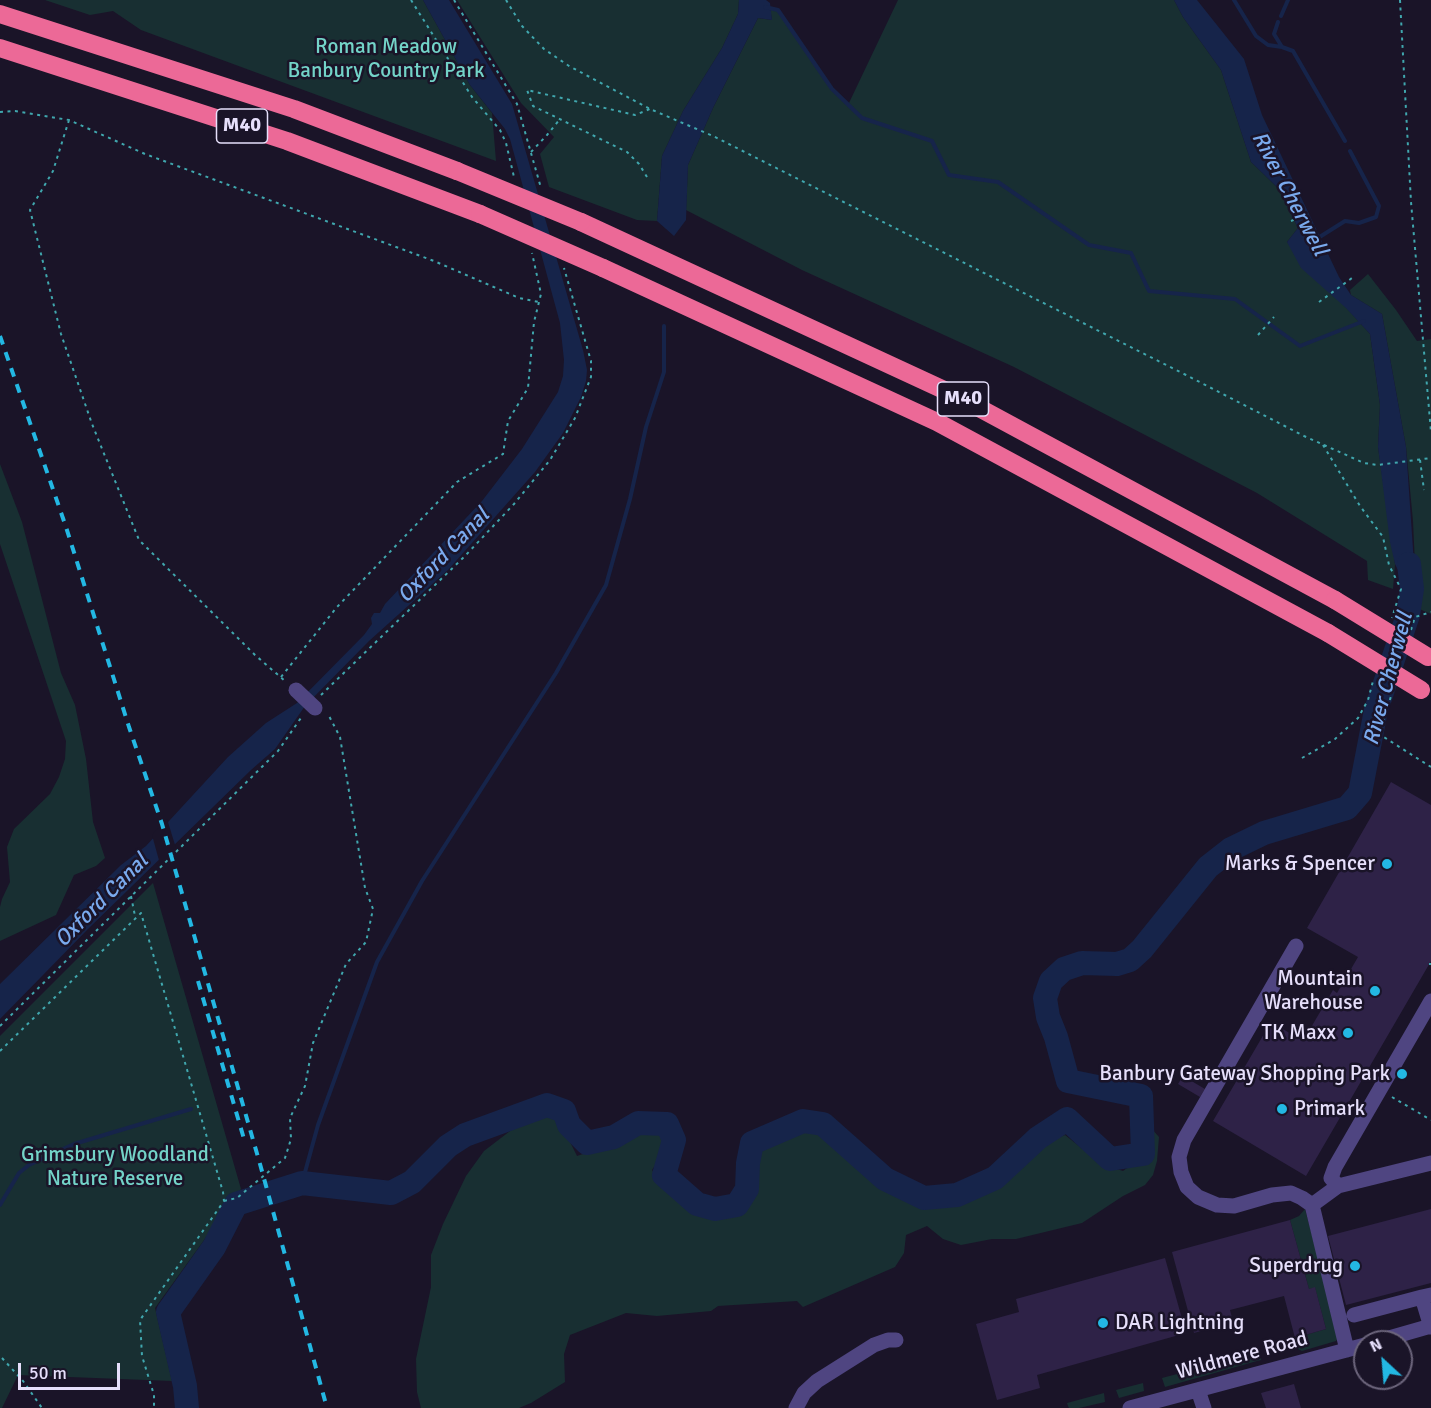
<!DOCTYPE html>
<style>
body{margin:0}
#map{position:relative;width:1431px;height:1408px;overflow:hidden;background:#1a1428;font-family:Signika,sans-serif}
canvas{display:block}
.north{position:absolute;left:1353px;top:1330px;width:60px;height:60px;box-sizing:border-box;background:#1a1428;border:2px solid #6c657c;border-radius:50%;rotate:334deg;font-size:16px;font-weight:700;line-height:24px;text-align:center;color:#e6dffb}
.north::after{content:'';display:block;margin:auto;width:21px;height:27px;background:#23b8e3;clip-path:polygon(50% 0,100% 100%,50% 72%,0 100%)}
.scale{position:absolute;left:18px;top:1363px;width:102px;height:27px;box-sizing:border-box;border:3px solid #e6dffb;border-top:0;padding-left:8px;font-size:18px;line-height:21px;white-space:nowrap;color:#e6dffb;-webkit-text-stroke:4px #1a1428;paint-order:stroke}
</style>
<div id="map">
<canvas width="1431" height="1408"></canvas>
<div class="north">N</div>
<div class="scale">50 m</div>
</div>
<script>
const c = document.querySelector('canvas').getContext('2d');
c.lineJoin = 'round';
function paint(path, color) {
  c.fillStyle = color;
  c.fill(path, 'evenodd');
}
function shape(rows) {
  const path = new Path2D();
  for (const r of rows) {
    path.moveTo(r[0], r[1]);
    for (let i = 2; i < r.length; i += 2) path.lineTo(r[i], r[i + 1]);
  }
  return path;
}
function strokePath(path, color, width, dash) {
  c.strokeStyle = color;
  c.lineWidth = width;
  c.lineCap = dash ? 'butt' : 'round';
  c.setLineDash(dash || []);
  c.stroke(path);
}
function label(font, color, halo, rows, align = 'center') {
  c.font = font + ' Signika,sans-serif';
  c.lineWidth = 5;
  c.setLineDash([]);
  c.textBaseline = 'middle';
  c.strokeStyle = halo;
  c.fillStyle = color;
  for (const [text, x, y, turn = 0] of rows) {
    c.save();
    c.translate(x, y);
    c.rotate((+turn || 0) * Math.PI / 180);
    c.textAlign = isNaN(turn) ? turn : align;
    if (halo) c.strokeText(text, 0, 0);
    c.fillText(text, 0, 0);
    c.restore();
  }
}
const green = shape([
 [45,0,423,0,470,85,492,113,496,161,141,30,113,11,90,15],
 [457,0,739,0,738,14,722,48,683,111,662,156,657,221,637,220,549,187,540,154,554,137,521,103],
 [898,0,1174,0,1183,17,1221,70,1251,162,1279,189,1298,228,1287,242,1370,334,1380,405,1378,447,1395,564,1393,589,1368,580,1367,561,1257,493,1014,367,802,270,686,210,688,165,713,108,758,18,772,20,770,8,778,10,832,89,848,105],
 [1368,274,1396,310,1417,341,1431,339,1431,614,1417,608,1413,521,1406,447,1382,314,1351,295,1350,290],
 [0,464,22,522,61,673,75,705,86,759,93,822,105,858,96,866,74,875,56,915,0,941,0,907,2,899,10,882,7,847,14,829,50,794,59,777,65,759,66,741,0,544],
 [153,883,241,1189,155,1308,172,1381,18,1375,2,1408,0,1408,0,1036],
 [551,1115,566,1134,577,1156,619,1142,642,1129,652,1129,668,1140,665,1151,652,1170,658,1180,687,1204,714,1213,732,1212,742,1205,753,1181,757,1147,769,1138,783,1138,807,1132,826,1135,848,1161,884,1190,925,1201,968,1199,991,1187,1021,1166,1031,1154,1046,1143,1065,1135,1103,1165,1123,1171,1148,1153,1151,1128,1159,1137,1157,1161,1153,1175,1145,1185,1123,1196,1082,1223,1016,1239,992,1239,961,1245,943,1239,927,1226,906,1235,904,1253,895,1267,803,1307,797,1301,718,1306,711,1311,657,1316,626,1313,570,1335,564,1354,565,1382,531,1403,519,1408,421,1408,417,1392,416,1359,431,1287,431,1255,443,1224,466,1176,484,1151,514,1128],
 [1305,1209,1339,1336,1336,1341,1302,1351,1298,1349,1295,1343,1297,1342,1295,1338,1326,1329,1315,1288,1309,1289,1290,1220,1299,1216],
 [1260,1352,1261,1360,1257,1361,1165,1387,1162,1378],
 [1143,1383,1144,1391,1119,1398,1116,1390],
 [1104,1393,1105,1402,1079,1408,1069,1408,1068,1406,1067,1403]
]);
const water = shape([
 [423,0,449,0,512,104,583,350,587,370,586,381,581,397,563,433,535,472,448,570,369,641,305,706,275,749,251,770,88,929,0,1019,0,984,121,865,146,846,228,757,266,723,297,703,364,635,372,624,371,618,374,613,380,613,385,604,482,501,522,449,558,392,563,376,564,360,560,323,510,139,505,129,470,85],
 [739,0,766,0,770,3,772,20,758,18,713,108,688,165,686,220,674,236,657,221,662,156,683,111,722,48,738,14],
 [1174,0,1197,0,1244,59,1262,115,1339,277,1351,295,1382,314,1406,447,1417,608,1395,564,1390,542,1378,447,1380,405,1370,334,1346,308,1301,268,1287,242,1298,228,1279,189,1251,162,1221,70,1183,17]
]);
const pier = shape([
 [167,819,176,848,160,864,152,835]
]);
const stream = shape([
 [1234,0,1256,36,1268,45,1282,47],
 [765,7,778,10,832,89,862,118,932,141,949,175,998,182,1089,245,1131,253,1149,291,1235,299,1300,346,1364,321],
 [1281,16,1288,0],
 [1278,22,1274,34,1282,47,1293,51,1345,141],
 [1318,238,1345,221,1359,223,1376,217,1379,206,1350,151],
 [302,1183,318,1125,377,962,422,881,556,673,606,585,630,499,646,427,664,372,664,326],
 [0,1205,19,1173,29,1165,74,1144,191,1109]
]);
const river = shape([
 [187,1408,185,1386,168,1312,214,1247,236,1204,302,1183,391,1193,412,1182,448,1146,465,1135,547,1105,564,1111,569,1125,587,1143,614,1137,638,1123,667,1124,674,1140,664,1175,697,1204,715,1209,737,1205,747,1189,748,1163,752,1143,803,1121,823,1124,885,1179,924,1198,957,1195,995,1178,1038,1138,1067,1119,1110,1159,1143,1154,1141,1096,1068,1081,1056,1037,1048,1017,1045,998,1051,981,1064,969,1082,963,1117,964,1130,960,1142,949,1208,867,1231,849,1264,833,1347,808,1360,793,1376,710,1408,615,1412,589,1409,564]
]);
const building = shape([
 [1391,782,1431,805,1431,961,1306,1176,1213,1121,1271,1022,1303,1041,1333,990,1337,993,1358,957,1307,928],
 [1183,1076,1205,1089,1200,1097,1178,1084],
 [1431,1209,1431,1283,1346,1305,1328,1236],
 [1290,1220,1309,1289,1315,1287,1326,1329,1295,1338,1284,1296,1230,1310,1233,1322,1194,1333,1172,1252],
 [1165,1258,1186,1333,1037,1375,1040,1388,997,1400,976,1324,1019,1312,1016,1299],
 [1294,1384,1301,1408,1266,1408,1261,1393]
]);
const path = shape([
 [411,0,472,97,500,130,506,143,514,177],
 [454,0,517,104,541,188],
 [506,0,522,26,544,49,569,66,650,109,713,136,1186,375,1304,436,1364,463,1378,465,1431,458],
 [1400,0,1411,202,1431,432],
 [0,112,15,111,69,120,145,154,434,261,519,298,539,302],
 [69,120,53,171,30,210,61,334,92,424,139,540,255,655,285,681],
 [531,152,547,135,560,119],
 [647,177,639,164,627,152,533,106,527,90,635,115,650,109],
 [1291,221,1311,213],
 [1319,302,1352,278],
 [1258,335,1274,317],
 [1323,445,1360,506,1383,537,1389,565,1401,589,1392,618],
 [1420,460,1424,490],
 [1411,630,1415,617,1431,612],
 [281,677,337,607,457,482,503,454,508,421,528,388,534,322,541,294,532,253],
 [1393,690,1379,734,1431,767],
 [321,695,464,557,514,504,550,460,575,418,591,377,591,361,564,268],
 [1302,758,1335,739,1358,718,1368,700,1373,681],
 [131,896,135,916],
 [1429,964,1431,964],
 [0,1026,278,751,303,715],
 [0,1051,141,913,223,1192,224,1201,140,1320,142,1356,154,1395,154,1408],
 [1392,1097,1431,1120],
 [224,1201,237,1198,285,1158,291,1139,290,1118,305,1086,313,1043,346,964,366,942,373,909,365,888,340,737,328,714],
 [2,1358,23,1381,42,1408]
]);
const minor = shape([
 [1296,946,1184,1140,1179,1157,1181,1172,1187,1187,1198,1197,1217,1205,1234,1206,1272,1195,1291,1193,1302,1198,1312,1205],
 [1338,1186,1331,1178,1335,1167,1431,1001],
 [1312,1205,1347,1350],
 [1312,1205,1338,1186,1431,1163],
 [1354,1315,1422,1297],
 [1431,1327,1422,1297,1431,1295],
 [1375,1342,1431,1326],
 [1198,1390,1204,1408],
 [796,1408,804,1393,817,1381,874,1345,888,1340,896,1340],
 [1130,1408,1365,1345]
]);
const highway = shape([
 [0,14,294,109,457,171],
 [0,48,287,141,480,214],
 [581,222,957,396,1335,600],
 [603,268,937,422,1328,633]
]);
const rail = shape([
 [0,336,66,527,129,727,162,824,260,1164,327,1408],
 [198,981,244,1139]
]);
const minorBridge = shape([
 [296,690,315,708]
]);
const highwayBridge = shape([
 [457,171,581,222],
 [480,214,603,268],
 [1335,600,1428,657],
 [1328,633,1421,690]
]);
const markers = [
 [1387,864,6,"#23b8e3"],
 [1375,991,6,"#23b8e3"],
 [1348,1033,6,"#23b8e3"],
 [1402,1074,6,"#23b8e3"],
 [1282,1109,6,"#23b8e3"],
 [1355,1266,6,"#23b8e3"],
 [1103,1323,6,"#23b8e3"]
];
const shields = [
 [242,126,51],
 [963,399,51]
];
const shieldNames = [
 ["M40",242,126],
 ["M40",963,399]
];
const parkNames = [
 ["Roman Meadow",386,47],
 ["Banbury Country Park",386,71],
 ["Grimsbury Woodland",115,1155],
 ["Nature Reserve",115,1179]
];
const poiNames = [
 ["Marks & Spencer",1375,864],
 ["Mountain",1363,979],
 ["Warehouse",1363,1003],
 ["TK Maxx",1336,1033],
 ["Banbury Gateway Shopping Park",1390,1074],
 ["Primark",1294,1109,"left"],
 ["Superdrug",1343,1266],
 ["DAR Lightning",1115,1323,"left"]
];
const streetNames = [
 ["Wildmere Road",1242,1356,-15]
];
const waterNames = [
 ["River Cherwell",1289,194,62],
 ["Oxford Canal",444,556,-46],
 ["River Cherwell",1389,679,-75],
 ["Oxford Canal",102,901,-45]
];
paint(green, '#182f32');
paint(water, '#16244a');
paint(pier, '#1a1428');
strokePath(stream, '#16244a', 4);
strokePath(river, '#16244a', 24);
paint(building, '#2e2247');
strokePath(path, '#40a7ae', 2, [3, 4.5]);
strokePath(minor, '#4f4581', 15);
strokePath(highway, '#ec6997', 18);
strokePath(rail, '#23b8e3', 4, [9, 8]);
strokePath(minorBridge, '#4f4581', 15);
strokePath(highwayBridge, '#ec6997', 18);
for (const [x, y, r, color] of markers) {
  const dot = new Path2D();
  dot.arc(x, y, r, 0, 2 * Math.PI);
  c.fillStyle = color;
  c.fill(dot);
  strokePath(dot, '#1a1428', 2);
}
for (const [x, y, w] of shields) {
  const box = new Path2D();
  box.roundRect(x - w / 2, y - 17, w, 34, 4.5);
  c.fillStyle = '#1a1428';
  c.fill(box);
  strokePath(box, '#e6dffb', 1.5);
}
label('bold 20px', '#e6dffb', null, shieldNames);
label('21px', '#73d3c8', '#1a1428', parkNames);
label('21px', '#e6dffb', '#1a1428', poiNames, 'right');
label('21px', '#e6dffb', '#1a1428', streetNames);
label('italic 22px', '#7aaaee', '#1a1428', waterNames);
</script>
